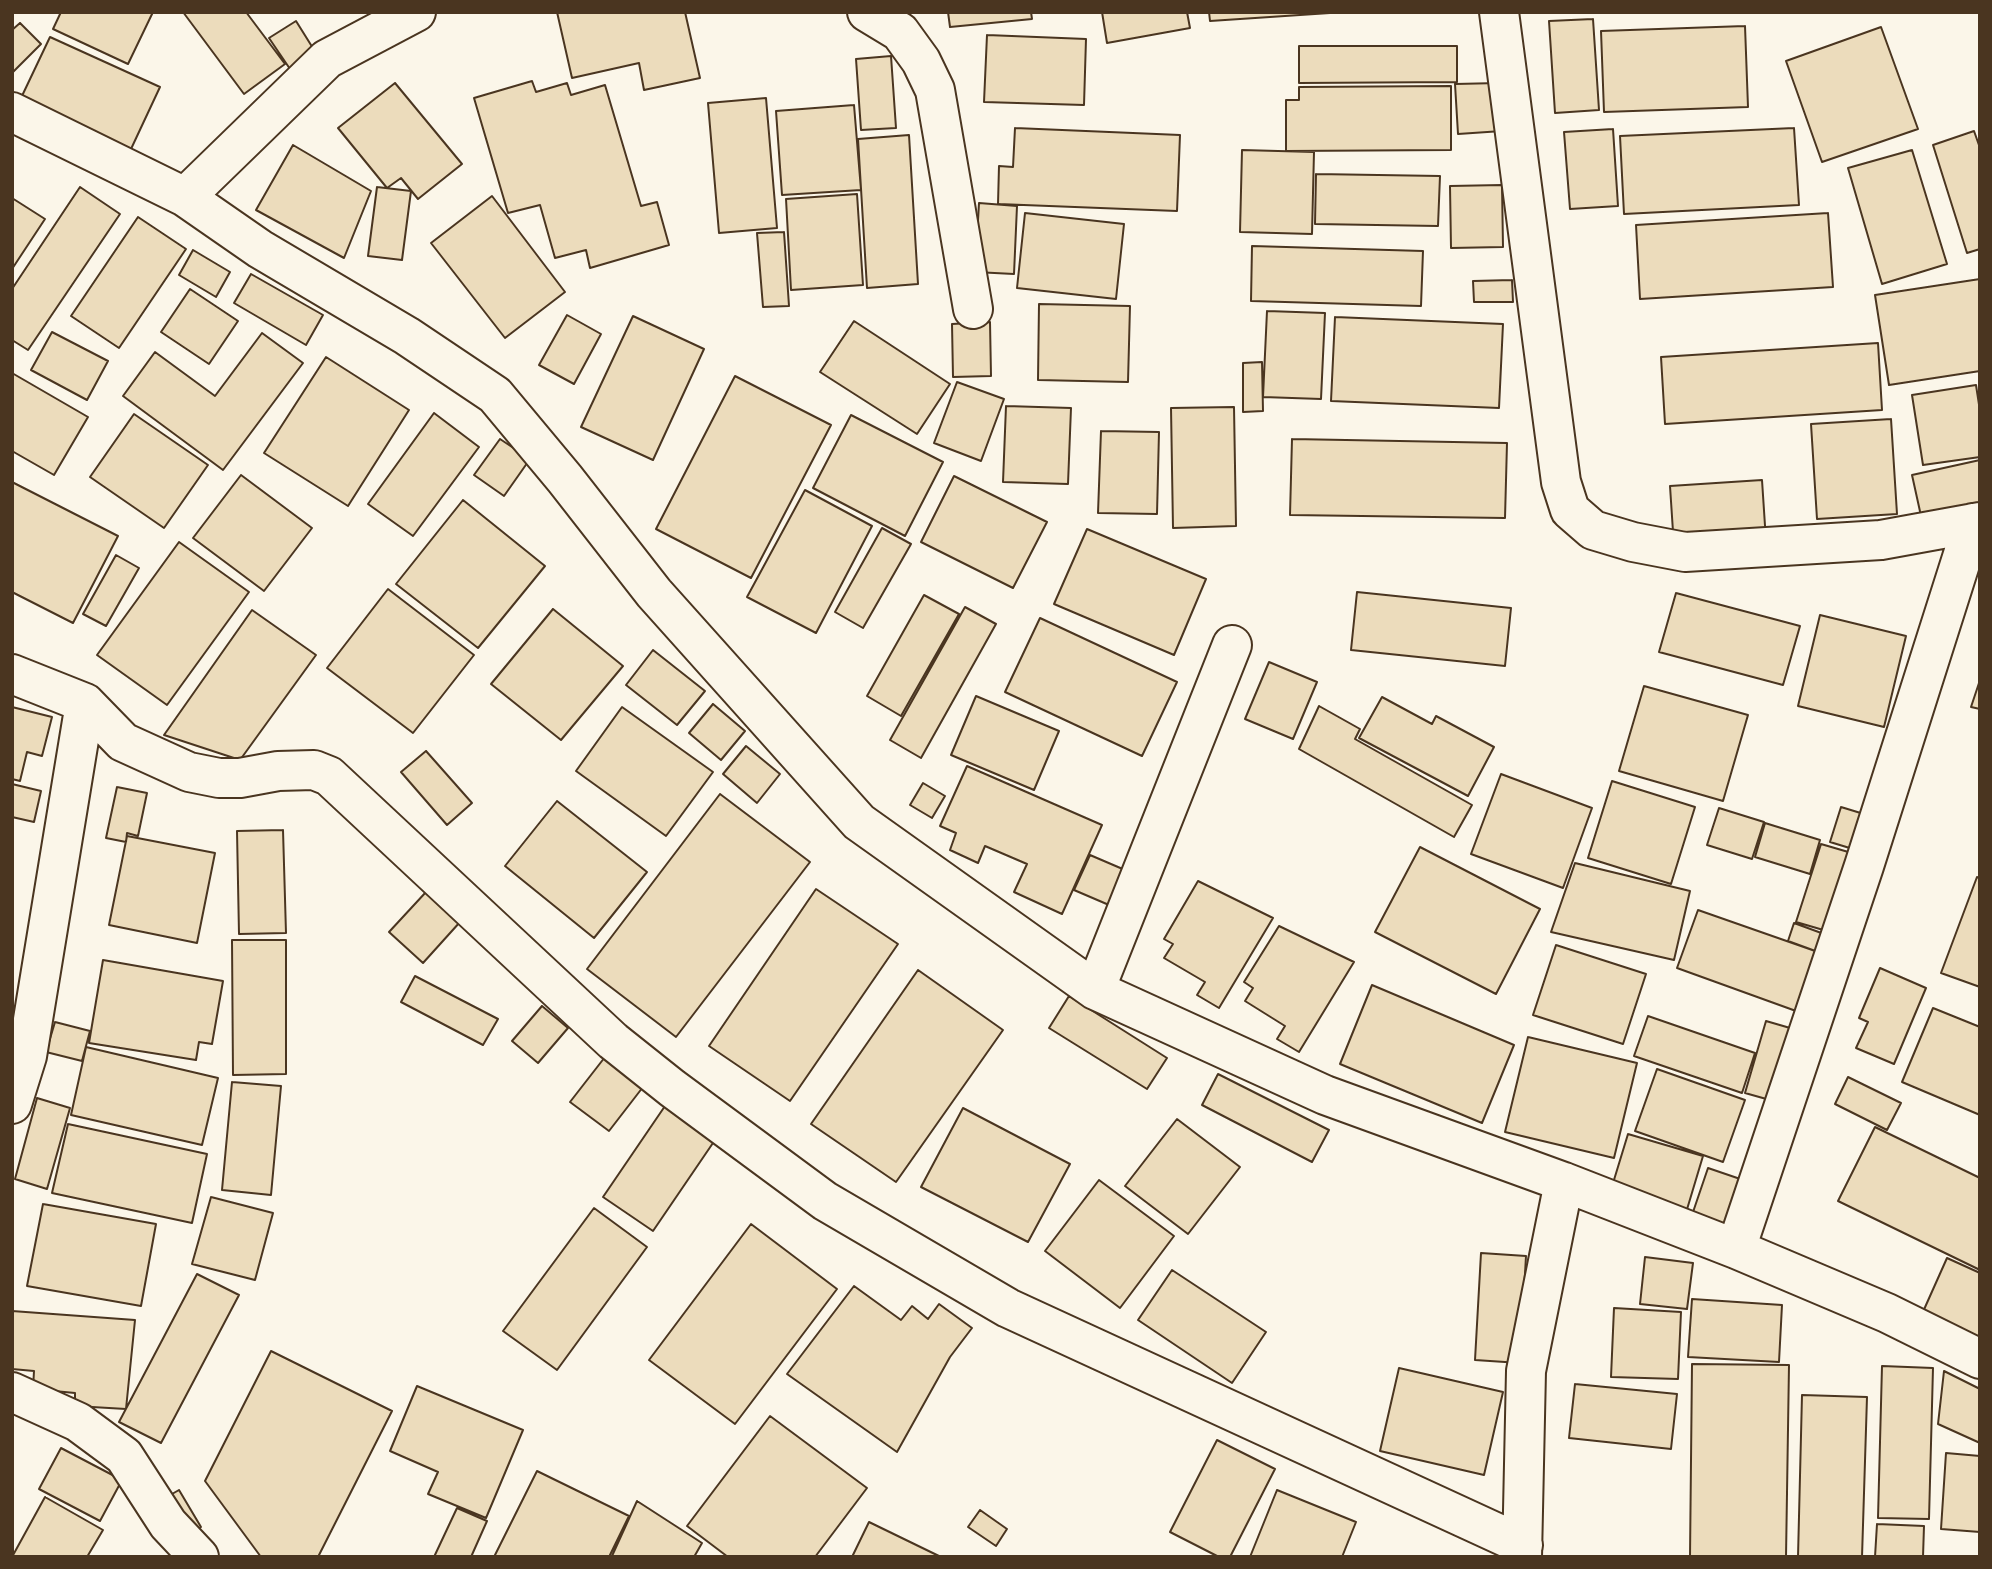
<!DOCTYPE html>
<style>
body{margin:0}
#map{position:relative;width:1992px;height:1569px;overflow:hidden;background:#fbf6e9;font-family:"DM Sans",sans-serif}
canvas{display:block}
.frame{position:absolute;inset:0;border:14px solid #4a3520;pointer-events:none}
</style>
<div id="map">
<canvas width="1992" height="1569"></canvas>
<div class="frame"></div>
</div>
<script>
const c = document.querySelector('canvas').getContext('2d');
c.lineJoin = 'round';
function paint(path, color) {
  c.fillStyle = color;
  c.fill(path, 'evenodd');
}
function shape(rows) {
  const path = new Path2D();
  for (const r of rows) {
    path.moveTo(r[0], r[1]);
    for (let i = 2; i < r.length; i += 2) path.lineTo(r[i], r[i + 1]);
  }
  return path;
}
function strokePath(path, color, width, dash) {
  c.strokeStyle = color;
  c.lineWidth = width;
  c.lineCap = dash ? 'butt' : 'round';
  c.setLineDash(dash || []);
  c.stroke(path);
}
const building = shape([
 [61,12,153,12,128,64,53,29,61,12],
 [183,12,246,12,285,64,244,94,183,12],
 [557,12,685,12,700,78,644,90,639,63,572,78,557,12],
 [948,12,1031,12,1032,19,950,27,948,12],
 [1102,12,1187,12,1190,28,1107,43,1102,12],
 [1209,12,1345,12,1210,21,1209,12],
 [1593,19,1599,110,1555,113,1549,21,1593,19],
 [296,21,316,53,290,69,269,38,296,21],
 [20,23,41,44,12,73,12,30,20,23],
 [1745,26,1748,107,1604,112,1601,31,1745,26],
 [1881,27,1918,129,1822,162,1786,61,1881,27],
 [987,35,1086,39,1084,105,984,102,987,35],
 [50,37,160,87,131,149,21,98,50,37],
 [1299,46,1457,46,1457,82,1299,83,1299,46],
 [891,56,896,128,861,130,856,59,891,56],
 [532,81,536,92,567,83,571,95,605,85,641,206,657,202,669,245,590,268,586,250,555,258,540,205,508,213,474,98,532,81],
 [395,83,462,164,418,199,401,178,387,188,338,128,395,83],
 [1499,83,1502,131,1458,134,1455,84,1499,83],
 [1451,86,1451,150,1286,151,1286,100,1299,100,1299,87,1451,86],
 [766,98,777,228,719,233,708,103,766,98],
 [854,105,861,190,782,195,776,111,854,105],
 [1015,128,1180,135,1177,211,998,204,999,166,1013,167,1015,128],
 [1794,128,1799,205,1624,214,1620,136,1794,128],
 [1613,129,1618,206,1570,209,1564,132,1613,129],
 [1974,131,1980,148,1980,249,1967,253,1933,145,1974,131],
 [909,135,918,284,867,288,858,139,909,135],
 [293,145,371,191,344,258,256,210,293,145],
 [1242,150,1314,152,1312,234,1240,232,1242,150],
 [1912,150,1947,264,1882,284,1848,168,1912,150],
 [1316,174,1440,176,1438,226,1315,224,1316,174],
 [1502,185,1503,247,1451,248,1450,186,1502,185],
 [80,187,120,214,28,350,12,340,12,289,80,187],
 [377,187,411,191,402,260,368,256,377,187],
 [857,194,863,285,791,290,786,199,857,194],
 [492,196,565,292,505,338,431,243,492,196],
 [12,198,45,219,12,269,12,198],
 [979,203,1017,206,1014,274,975,272,979,203],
 [1025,213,1124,224,1116,299,1017,288,1025,213],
 [1828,213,1833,287,1640,299,1636,225,1828,213],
 [138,217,186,249,119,348,71,316,138,217],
 [784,232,789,306,763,307,757,233,784,232],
 [1252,246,1423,251,1421,306,1251,301,1252,246],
 [193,250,230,272,216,297,179,275,193,250],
 [251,274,323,315,306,345,234,303,251,274],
 [1980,279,1980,371,1889,385,1875,295,1980,279],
 [1512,280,1513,302,1474,302,1473,281,1512,280],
 [190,289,238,321,209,364,161,332,190,289],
 [1039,304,1130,306,1128,382,1038,380,1039,304],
 [1267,311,1325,313,1321,399,1263,397,1267,311],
 [567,315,601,334,574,384,539,365,567,315],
 [633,316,704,349,653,460,581,427,633,316],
 [1335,317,1503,324,1499,408,1331,401,1335,317],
 [854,321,950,384,917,434,820,372,854,321],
 [990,322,991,376,953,377,952,324,990,322],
 [52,332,108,361,87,400,31,370,52,332],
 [262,333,303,363,223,470,123,396,155,352,215,396,262,333],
 [1878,343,1882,410,1665,424,1661,357,1878,343],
 [326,357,409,410,348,506,264,453,326,357],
 [1262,362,1263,411,1243,412,1243,363,1262,362],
 [12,373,88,417,54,475,12,451,12,373],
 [735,376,831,425,751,578,656,529,735,376],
 [957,382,1004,399,981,461,934,443,957,382],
 [1976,385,1980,411,1980,457,1923,465,1912,395,1976,385],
 [1006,406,1071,408,1068,484,1003,482,1006,406],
 [1234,407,1236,526,1173,528,1171,408,1234,407],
 [434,413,479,447,413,536,368,504,434,413],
 [134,414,208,465,164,528,90,477,134,414],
 [851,415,943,462,905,536,813,488,851,415],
 [1891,419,1897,514,1817,519,1811,424,1891,419],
 [1101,431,1159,432,1157,514,1098,513,1101,431],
 [500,439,530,459,504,496,474,475,500,439],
 [1292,439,1507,443,1505,518,1290,515,1292,439],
 [1980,460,1980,512,1923,525,1912,475,1980,460],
 [241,475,312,528,264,591,193,538,241,475],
 [954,476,1047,522,1013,588,921,542,954,476],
 [1762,480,1766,541,1674,547,1670,486,1762,480],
 [12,482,118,536,73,623,12,592,12,482],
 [805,490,872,526,816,633,747,597,805,490],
 [463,500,545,566,478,648,396,584,463,500],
 [882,528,911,544,863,628,835,612,882,528],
 [1087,529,1206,579,1174,655,1054,604,1087,529],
 [179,542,249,592,167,705,97,655,179,542],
 [116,555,139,568,106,626,83,614,116,555],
 [388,589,474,655,413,733,327,668,388,589],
 [1357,592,1511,608,1505,666,1351,650,1357,592],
 [1676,593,1800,626,1783,685,1659,652,1676,593],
 [924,595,959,614,901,716,867,696,924,595],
 [965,607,996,624,921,758,890,740,965,607],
 [553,609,623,666,561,740,491,684,553,609],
 [252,610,316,655,240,760,164,735,252,610],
 [1820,615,1906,636,1884,727,1798,706,1820,615],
 [1040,618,1177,682,1142,756,1005,692,1040,618],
 [653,650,705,691,677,725,626,685,653,650],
 [1269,662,1317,682,1293,739,1245,719,1269,662],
 [1980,680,1980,709,1971,707,1980,680],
 [1644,686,1748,715,1723,801,1619,771,1644,686],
 [976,696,1059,731,1034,790,951,755,976,696],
 [1382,697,1432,724,1436,716,1494,747,1468,796,1359,738,1382,697],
 [713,704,745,731,721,760,689,733,713,704],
 [1319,706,1360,729,1355,739,1472,805,1454,837,1299,749,1319,706],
 [12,707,52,717,42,756,27,752,20,781,12,779,12,707],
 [622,707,713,772,666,836,576,771,622,707],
 [746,746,780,774,757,803,723,774,746,746],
 [426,751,472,803,447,825,401,772,426,751],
 [967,766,1102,825,1062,914,1014,892,1027,864,985,846,978,863,950,850,956,833,940,826,967,766],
 [1501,774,1592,808,1563,888,1471,854,1501,774],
 [1612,781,1695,807,1671,884,1588,858,1612,781],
 [923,783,945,796,932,818,910,805,923,783],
 [12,784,41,791,34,822,12,817,12,784],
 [117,787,147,793,138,836,127,833,126,842,106,838,117,787],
 [720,794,810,862,676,1037,587,969,720,794],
 [557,801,647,872,594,938,505,866,557,801],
 [1841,807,1877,818,1866,853,1830,842,1841,807],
 [1719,808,1764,822,1752,859,1707,845,1719,808],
 [1765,823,1820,840,1810,874,1755,857,1765,823],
 [283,830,286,933,239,934,237,831,283,830],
 [127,836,215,853,197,943,109,925,127,836],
 [1821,844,1862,856,1837,934,1796,922,1821,844],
 [1420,847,1540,909,1496,994,1375,932,1420,847],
 [1090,855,1125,870,1109,905,1074,890,1090,855],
 [1575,863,1690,891,1674,960,1551,932,1575,863],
 [1977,877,1980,878,1980,987,1941,973,1977,877],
 [1198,881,1273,918,1219,1008,1197,995,1205,982,1164,958,1173,944,1164,939,1198,881],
 [816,889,898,944,790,1101,709,1046,816,889],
 [426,892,460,922,423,963,389,932,426,892],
 [1698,910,1818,952,1796,1011,1677,968,1698,910],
 [1794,923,1835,938,1829,956,1788,941,1794,923],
 [1279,926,1354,962,1299,1052,1277,1039,1285,1026,1245,1001,1253,988,1244,982,1279,926],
 [232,940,286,940,286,1074,233,1075,232,940],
 [1556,945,1646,974,1623,1044,1533,1015,1556,945],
 [103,960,223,981,212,1044,199,1042,196,1060,89,1043,103,960],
 [1880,968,1926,988,1894,1064,1856,1048,1868,1022,1859,1018,1880,968],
 [918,970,1003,1030,896,1182,811,1124,918,970],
 [415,976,498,1019,483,1045,401,1002,415,976],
 [1372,985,1514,1045,1482,1123,1340,1064,1372,985],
 [1069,996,1167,1058,1147,1089,1049,1028,1069,996],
 [542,1006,568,1028,538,1063,512,1041,542,1006],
 [1933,1008,1980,1027,1980,1115,1902,1082,1933,1008],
 [1648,1016,1755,1053,1742,1093,1634,1056,1648,1016],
 [1766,1021,1797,1030,1777,1102,1745,1093,1766,1021],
 [55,1022,90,1031,82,1061,46,1052,55,1022],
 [1528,1037,1637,1063,1614,1158,1505,1132,1528,1037],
 [86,1047,218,1078,202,1145,71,1115,86,1047],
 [605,1057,643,1087,609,1131,570,1102,605,1057],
 [1657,1069,1745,1100,1723,1162,1635,1131,1657,1069],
 [1218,1074,1329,1130,1312,1162,1202,1105,1218,1074],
 [1848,1077,1901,1103,1887,1130,1835,1104,1848,1077],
 [232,1082,281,1086,271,1195,222,1190,232,1082],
 [37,1098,70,1108,47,1189,15,1179,37,1098],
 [665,1106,715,1140,653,1231,603,1197,665,1106],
 [963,1108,1070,1164,1028,1242,921,1187,963,1108],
 [1177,1119,1240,1167,1188,1234,1125,1186,1177,1119],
 [68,1124,207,1154,192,1223,52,1193,68,1124],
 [1875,1127,1980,1178,1980,1270,1838,1201,1875,1127],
 [1628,1134,1703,1156,1685,1216,1610,1193,1628,1134],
 [1708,1168,1752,1183,1736,1231,1692,1215,1708,1168],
 [1099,1180,1174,1236,1120,1308,1045,1251,1099,1180],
 [211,1197,273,1213,255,1280,192,1264,211,1197],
 [43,1204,156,1224,141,1306,27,1286,43,1204],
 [594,1208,647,1247,557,1370,503,1331,594,1208],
 [751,1224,837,1289,735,1424,649,1360,751,1224],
 [1481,1253,1526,1256,1520,1363,1475,1360,1481,1253],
 [1645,1257,1693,1263,1687,1309,1640,1304,1645,1257],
 [1947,1258,1980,1273,1980,1340,1922,1314,1947,1258],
 [1172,1270,1266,1332,1232,1383,1138,1320,1172,1270],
 [197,1274,239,1295,161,1443,119,1422,197,1274],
 [854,1286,901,1320,912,1306,928,1319,939,1304,972,1328,950,1357,897,1452,787,1374,854,1286],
 [1692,1299,1782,1305,1779,1362,1688,1357,1692,1299],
 [1614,1308,1681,1312,1678,1379,1611,1377,1614,1308],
 [12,1311,135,1320,126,1409,75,1406,75,1393,33,1389,34,1371,12,1369,12,1311],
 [271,1351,392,1411,318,1557,261,1557,205,1481,271,1351],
 [1692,1364,1789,1365,1786,1557,1690,1557,1692,1364],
 [1882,1366,1933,1368,1929,1519,1878,1518,1882,1366],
 [1399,1368,1503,1392,1484,1475,1380,1451,1399,1368],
 [1944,1371,1980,1389,1980,1443,1938,1424,1944,1371],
 [1575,1384,1677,1394,1671,1449,1569,1438,1575,1384],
 [417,1386,523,1430,486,1518,428,1494,438,1472,390,1451,417,1386],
 [1802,1395,1867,1397,1862,1557,1798,1557,1802,1395],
 [770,1416,867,1488,815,1557,728,1557,687,1526,770,1416],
 [1217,1440,1275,1469,1230,1557,1219,1557,1170,1532,1217,1440],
 [61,1448,122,1480,100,1521,39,1489,61,1448],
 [1946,1453,1980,1456,1980,1532,1941,1529,1946,1453],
 [537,1471,629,1516,609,1557,494,1557,537,1471],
 [179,1490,201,1527,188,1535,165,1498,179,1490],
 [1277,1490,1356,1522,1342,1557,1250,1557,1277,1490],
 [45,1497,103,1530,87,1557,12,1557,45,1497],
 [637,1501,702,1543,694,1557,612,1556,637,1501],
 [457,1508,487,1521,471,1557,434,1557,457,1508],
 [980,1510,1007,1529,996,1546,968,1527,980,1510],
 [869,1522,941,1557,852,1557,869,1522],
 [1877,1524,1924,1526,1923,1557,1875,1557,1877,1524]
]);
const minor = shape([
 [867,12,900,32,921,61,935,90,973,309],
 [1499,12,1561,482,1570,510,1593,530,1633,542,1685,552,1881,540,1980,522],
 [12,112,185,197,260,249,407,336,495,395,565,479,654,593,859,822,1095,990,1325,1095,1564,1182,1736,1249,1887,1313,1980,1359],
 [185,197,327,59,416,12],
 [12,674,85,703,123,742,189,772,219,778,240,778,278,771,314,770,329,776,613,1041,672,1088,825,1201,1008,1308,1523,1545],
 [1095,990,1232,645],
 [12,1104,27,1056,85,703],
 [1736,1249,1864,866,1973,523],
 [12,1392,78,1422,124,1456,168,1524,199,1557],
 [1522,1557,1526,1371,1564,1182]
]);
paint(building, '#ecdcbc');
strokePath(building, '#4a3520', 2);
strokePath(minor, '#4a3520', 42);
strokePath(minor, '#fbf6e9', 38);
</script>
